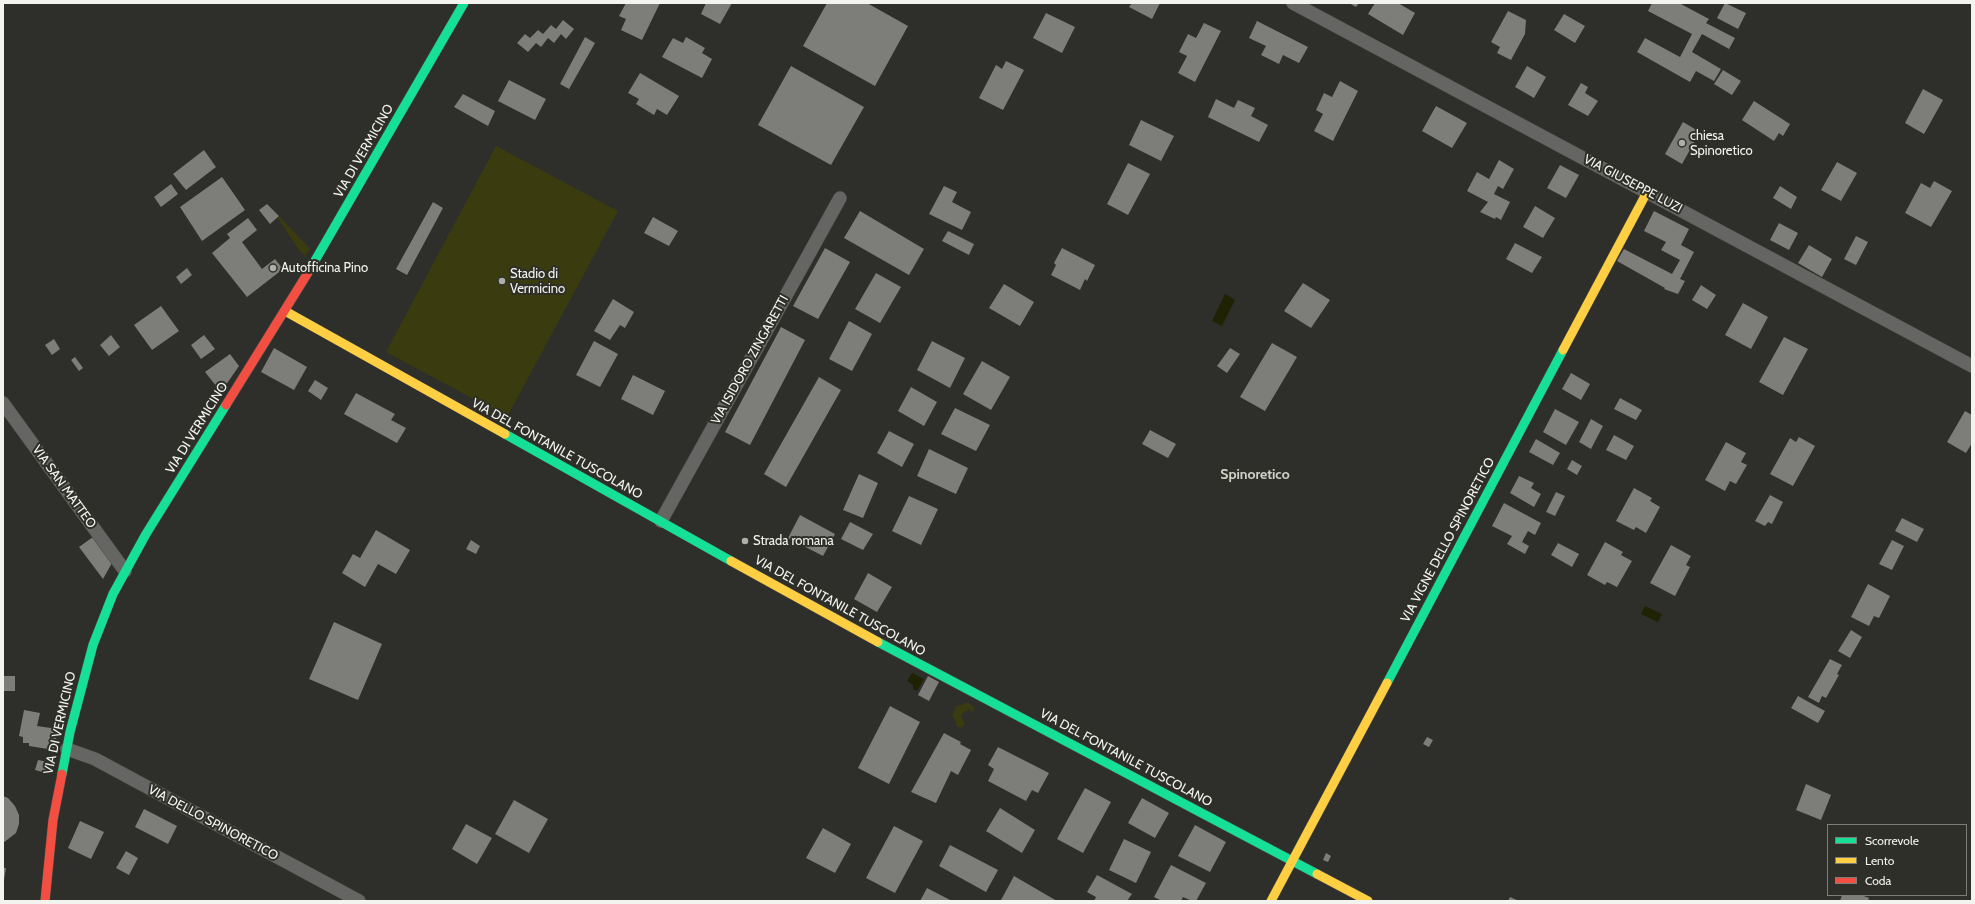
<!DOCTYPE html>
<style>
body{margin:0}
#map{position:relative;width:1975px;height:904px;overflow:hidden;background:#2e2e2a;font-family:Cabin,sans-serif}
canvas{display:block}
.frame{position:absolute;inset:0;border:4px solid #f3f4f0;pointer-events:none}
.legend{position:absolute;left:1827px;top:824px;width:140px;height:72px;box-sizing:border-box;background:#2f2f29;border:1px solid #7d7e79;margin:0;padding:5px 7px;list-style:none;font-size:12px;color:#f3f4f0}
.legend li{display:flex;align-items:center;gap:8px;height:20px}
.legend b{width:20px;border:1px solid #7d7e79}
</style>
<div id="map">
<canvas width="1975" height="904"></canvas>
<div class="frame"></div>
<ul class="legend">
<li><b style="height:5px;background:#16e098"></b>Scorrevole</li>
<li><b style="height:5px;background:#ffcf43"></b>Lento</li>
<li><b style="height:5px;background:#f24e42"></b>Coda</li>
</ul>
</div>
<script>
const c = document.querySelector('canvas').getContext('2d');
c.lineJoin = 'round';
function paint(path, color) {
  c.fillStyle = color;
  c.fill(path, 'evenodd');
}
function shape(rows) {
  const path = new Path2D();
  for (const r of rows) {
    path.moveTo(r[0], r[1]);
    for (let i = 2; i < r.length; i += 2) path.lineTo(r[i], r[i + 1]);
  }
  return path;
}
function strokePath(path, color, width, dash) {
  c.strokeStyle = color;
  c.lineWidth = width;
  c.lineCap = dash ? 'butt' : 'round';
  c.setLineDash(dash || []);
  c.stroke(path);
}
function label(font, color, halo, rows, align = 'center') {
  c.font = font + ' Cabin,sans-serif';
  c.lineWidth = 4;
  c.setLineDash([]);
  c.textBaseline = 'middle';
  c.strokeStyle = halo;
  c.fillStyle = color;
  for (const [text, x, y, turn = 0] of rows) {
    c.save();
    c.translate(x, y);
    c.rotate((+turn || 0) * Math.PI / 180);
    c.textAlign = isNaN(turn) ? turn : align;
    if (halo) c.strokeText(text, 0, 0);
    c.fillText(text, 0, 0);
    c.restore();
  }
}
const green = shape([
 [496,146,618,211,507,417,386,352],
 [279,216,310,249,305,256,299,250,277,217],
 [967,702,975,708,973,712,968,709,967,712,964,711,961,717,965,723,962,728,957,726,954,717,952,715,957,705,959,706]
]);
const water = shape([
 [1225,294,1235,300,1222,326,1212,321],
 [1645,606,1662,614,1658,622,1641,614],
 [912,673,924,679,917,691,913,689,913,685,907,681]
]);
const building = shape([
 [626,3,660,3,642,40,621,30,626,19,619,16],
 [706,3,732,3,720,24,701,14],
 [827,3,867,3,908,26,875,86,803,46],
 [1132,3,1160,3,1152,19,1129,7],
 [1349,3,1359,3,1356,7],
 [1375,3,1398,3,1415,13,1403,35,1368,14],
 [1652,3,1679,3,1709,19,1706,23,1735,38,1729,49,1702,34,1692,52,1721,69,1714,81,1696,71,1690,82,1637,52,1645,38,1680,57,1692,34,1648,11],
 [1725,3,1746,13,1738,29,1717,18],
 [1508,11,1526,20,1525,34,1511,60,1497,53,1500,47,1491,42],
 [1046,13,1075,27,1062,53,1033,38],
 [1564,14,1585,26,1575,43,1554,30],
 [563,20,574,29,566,39,561,34,554,43,548,38,541,47,536,43,528,52,517,43,525,34,530,38,538,30,543,34,551,25,556,29],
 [1257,21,1308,47,1299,63,1283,55,1279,64,1261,55,1266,46,1249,38],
 [1204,23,1221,31,1195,82,1178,73,1187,56,1179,52,1188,34,1196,38],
 [585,37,595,43,569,89,560,84],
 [686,37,705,48,702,53,712,59,702,78,662,57,673,38,683,43],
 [1006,61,1024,70,1003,110,979,98,996,65,1002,69],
 [791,66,864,107,831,165,758,125],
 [1527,66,1546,77,1534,98,1515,87],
 [1723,70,1741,81,1732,95,1714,84],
 [640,73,679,96,667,115,657,109,654,115,636,104,639,99,628,93],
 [509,80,546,99,535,120,498,101],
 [1340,81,1358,91,1333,141,1314,131,1323,114,1316,110,1324,93,1332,97],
 [1581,83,1588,87,1585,93,1598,101,1588,116,1568,105],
 [1923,89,1943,100,1924,134,1905,123],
 [463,94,495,111,488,126,454,107],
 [1216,99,1234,108,1238,100,1255,108,1251,116,1268,125,1259,142,1208,117],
 [1754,101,1790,124,1783,136,1779,133,1774,141,1742,120],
 [1436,106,1467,123,1452,148,1422,131],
 [1141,120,1174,136,1161,161,1129,145],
 [1683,122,1700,132,1682,164,1665,154],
 [204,150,216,167,186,190,173,174],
 [1499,160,1514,169,1503,189,1498,186,1494,194,1510,202,1501,220,1496,217,1495,219,1480,212,1488,202,1467,191,1477,172,1489,179],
 [1837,162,1857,173,1841,201,1821,190],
 [1128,163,1150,174,1128,215,1107,204],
 [1560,165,1579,175,1566,198,1547,188],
 [222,177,245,210,202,241,180,207],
 [1934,181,1952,191,1931,227,1905,213,1921,183,1930,188],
 [171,184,178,194,161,207,154,197],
 [944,186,957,192,952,202,971,212,962,230,929,214],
 [1780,186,1797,197,1791,209,1773,198],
 [433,202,443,208,407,275,396,269],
 [267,204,279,216,270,224,259,210],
 [1535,206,1555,218,1543,238,1523,227],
 [860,211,924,249,909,275,844,238],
 [1654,211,1689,229,1681,245,1694,252,1680,279,1685,281,1678,294,1664,289,1665,288,1617,261,1624,249,1672,274,1680,260,1661,250,1666,242,1644,231],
 [653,217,678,231,669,246,644,233],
 [248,218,257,230,242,242,262,269,275,259,283,269,247,297,212,253,230,238,227,234],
 [1779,223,1798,233,1789,250,1770,240],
 [948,231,974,244,969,255,942,241],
 [1856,236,1868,242,1856,265,1844,259],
 [1515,243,1542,257,1532,273,1506,259],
 [1809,245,1832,259,1822,277,1798,263],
 [825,248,850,262,818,319,793,306],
 [1062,248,1095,265,1087,281,1085,279,1080,290,1051,275,1056,265,1054,263],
 [187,268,192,275,181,284,176,277],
 [876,273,901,287,880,323,855,309],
 [1303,283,1330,300,1311,328,1284,311],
 [1004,284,1034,302,1020,326,989,308],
 [1701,285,1716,295,1707,309,1692,300],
 [613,299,634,312,625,328,620,325,610,340,594,331],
 [1743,303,1768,317,1751,349,1725,335],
 [161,306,179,331,152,350,134,325],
 [849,321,872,334,852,371,829,359],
 [781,327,805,340,750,445,725,432],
 [111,335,120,347,109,356,100,345],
 [204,335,215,349,201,359,191,345],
 [1784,337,1808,349,1783,395,1759,382],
 [54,339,60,349,52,355,45,345],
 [594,341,618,354,600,387,576,375],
 [932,341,965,358,950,388,917,370],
 [1272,343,1297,357,1265,411,1240,397],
 [274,348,307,367,294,390,261,372],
 [1230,348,1240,354,1227,373,1217,366],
 [230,354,239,366,221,392,205,372],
 [75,357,83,368,79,371,71,360],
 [982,361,1010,377,991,410,963,394],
 [1571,373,1590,384,1581,400,1562,389],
 [633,375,665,391,653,415,621,399],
 [819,377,841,390,786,487,764,474],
 [315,380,328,388,321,400,308,391],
 [911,387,937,402,924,426,898,411],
 [356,393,395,414,391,420,406,428,397,443,344,414],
 [1620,398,1642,410,1636,420,1614,409],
 [955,408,990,425,976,451,941,434],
 [1555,409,1579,422,1566,445,1543,432],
 [1965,411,1972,415,1972,443,1966,453,1947,442],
 [1591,419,1603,426,1591,449,1579,442],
 [1150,430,1176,444,1168,458,1142,444],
 [889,431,914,444,902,467,877,453],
 [1614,435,1634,446,1626,460,1606,450],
 [1799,437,1815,446,1793,486,1770,474,1790,438,1796,442],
 [1536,439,1560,453,1553,465,1529,452],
 [1726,442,1746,453,1741,462,1747,465,1736,484,1730,481,1725,491,1705,480],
 [929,449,968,468,956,494,917,476],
 [1572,460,1582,466,1577,475,1567,469],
 [859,474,878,483,863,518,843,510],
 [1519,476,1534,483,1531,488,1541,494,1534,507,1510,493],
 [1634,488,1652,498,1650,501,1660,507,1646,533,1636,527,1634,530,1616,521],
 [1556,492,1565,496,1555,516,1546,512],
 [1770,495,1783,502,1772,524,1768,522,1765,526,1755,521],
 [909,496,938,509,921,545,892,531],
 [1504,503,1541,523,1535,535,1528,531,1522,542,1529,546,1525,554,1507,544,1512,536,1492,526],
 [800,515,835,534,823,556,788,538],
 [1902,518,1924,529,1917,542,1895,531],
 [850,522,873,534,863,550,841,539],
 [376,530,410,550,396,574,378,564,365,587,342,573,353,554,360,558],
 [93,537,112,563,103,579,79,547],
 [471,540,480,546,476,554,466,549],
 [1892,540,1904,546,1892,570,1879,564],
 [1605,542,1623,552,1621,555,1632,561,1617,587,1607,582,1605,585,1587,575],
 [1558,543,1579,554,1572,567,1551,555],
 [1671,545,1691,556,1686,565,1690,567,1675,596,1650,583],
 [868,573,892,587,877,612,854,599],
 [1868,584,1890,596,1879,618,1874,616,1869,626,1851,617],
 [334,622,382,644,358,700,309,679],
 [1851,630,1862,637,1850,658,1838,651],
 [1830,659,1842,665,1837,674,1839,675,1826,698,1822,696,1819,703,1808,697],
 [3,676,15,676,15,691,3,691],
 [928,676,939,682,929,701,918,695],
 [1798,696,1825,711,1818,723,1791,708],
 [890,706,920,722,889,784,858,768],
 [24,710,40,713,37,726,58,729,54,750,29,746,29,743,23,743,23,737,19,736],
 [944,733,961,742,960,744,971,750,958,775,951,771,936,803,911,792],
 [1427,737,1433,740,1429,747,1423,744],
 [998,747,1049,773,1038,793,1032,790,1026,801,988,781,994,769,988,765],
 [38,760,48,762,46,773,35,770],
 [1806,784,1831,795,1821,820,1796,810],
 [1085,788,1111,802,1083,853,1057,839],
 [3,796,8,798,15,806,19,815,19,824,16,833,3,843],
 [1142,798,1169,813,1155,838,1128,823],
 [514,800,548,819,529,853,495,834],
 [1000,808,1035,830,1022,853,986,831],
 [144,809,177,826,168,844,135,827],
 [80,821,104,832,91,859,68,848],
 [466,824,492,838,477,864,452,849],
 [1195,825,1226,842,1210,872,1178,856],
 [894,826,923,841,895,893,866,878],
 [823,828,851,844,835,873,806,858],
 [1124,839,1151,852,1136,883,1109,870],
 [950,845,998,870,986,892,939,866],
 [126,851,138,858,129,875,116,868],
 [1326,853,1331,856,1328,862,1323,860],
 [1171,865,1206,883,1196,901,1192,901,1183,897,1181,901,1162,901,1154,897],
 [3,868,6,868,4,880,3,880],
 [1097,875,1132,894,1127,901,1094,901,1096,897,1087,892],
 [1014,876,1057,901,1002,901,1001,900],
 [927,888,952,901,920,901],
 [1842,895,1861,895,1869,898,1868,901,1840,901],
 [1510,897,1519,901,1508,901]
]);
const street = shape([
 [1293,3,1972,366],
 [3,403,125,571],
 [661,521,840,198],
 [67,749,95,759,359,901]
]);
const fast = shape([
 [309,271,464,3],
 [505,434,731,561],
 [878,642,1317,874],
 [1387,683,1563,350],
 [62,774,70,732,93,645,113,594,146,534,226,405]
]);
const slow = shape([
 [285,311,505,434],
 [1563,350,1647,192],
 [731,561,878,642],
 [1317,874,1368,901],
 [1271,901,1387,683]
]);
const jam = shape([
 [226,405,309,271],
 [45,901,53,820,62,774]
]);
const markers = [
 [1682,143,4,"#aeafab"],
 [273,268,4,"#aeafab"],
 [502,281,4,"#aeafab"],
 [745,541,4,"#aeafab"]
];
const poiNames = [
 ["chiesa",1690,136],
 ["Spinoretico",1690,151],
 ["Autofficina Pino",281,268],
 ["Stadio di",510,274],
 ["Vermicino",510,289],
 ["Strada romana",753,541]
];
const streetNames = [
 ["VIA DI VERMICINO",364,151,-60],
 ["VIA GIUSEPPE LUZI",1633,184,28],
 ["VIA ISIDORO ZINGARETTI",750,360,-61],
 ["VIA DI VERMICINO",197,428,-58],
 ["VIA DEL FONTANILE TUSCOLANO",557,449,29],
 ["VIA SAN MATTEO",64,487,54],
 ["VIA VIGNE DELLO SPINORETICO",1448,540,-62],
 ["VIA DEL FONTANILE TUSCOLANO",840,606,29],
 ["VIA DI VERMICINO",60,723,-77],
 ["VIA DEL FONTANILE TUSCOLANO",1126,758,28],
 ["VIA DELLO SPINORETICO",213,823,28]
];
const neighbourhoodNames = [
 ["Spinoretico",1255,475]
];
paint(green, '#3a3c0f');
paint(water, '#202204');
paint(building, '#7d7d7a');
strokePath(street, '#4b4b48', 14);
strokePath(fast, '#4b4b48', 10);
strokePath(slow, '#4b4b48', 10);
strokePath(jam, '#4b4b48', 10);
strokePath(street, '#656663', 13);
strokePath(fast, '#16e098', 9);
strokePath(slow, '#ffcf43', 9);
strokePath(jam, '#f24e42', 9);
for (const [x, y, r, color] of markers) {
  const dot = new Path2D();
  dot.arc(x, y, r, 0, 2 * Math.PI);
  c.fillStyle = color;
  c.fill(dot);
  strokePath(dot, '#2f2f29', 1.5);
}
label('13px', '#f3f4f0', '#2f2f29', poiNames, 'left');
label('13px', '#f3f4f0', '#2f2f29', streetNames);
label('bold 14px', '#cdcec6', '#2f2f29', neighbourhoodNames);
</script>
